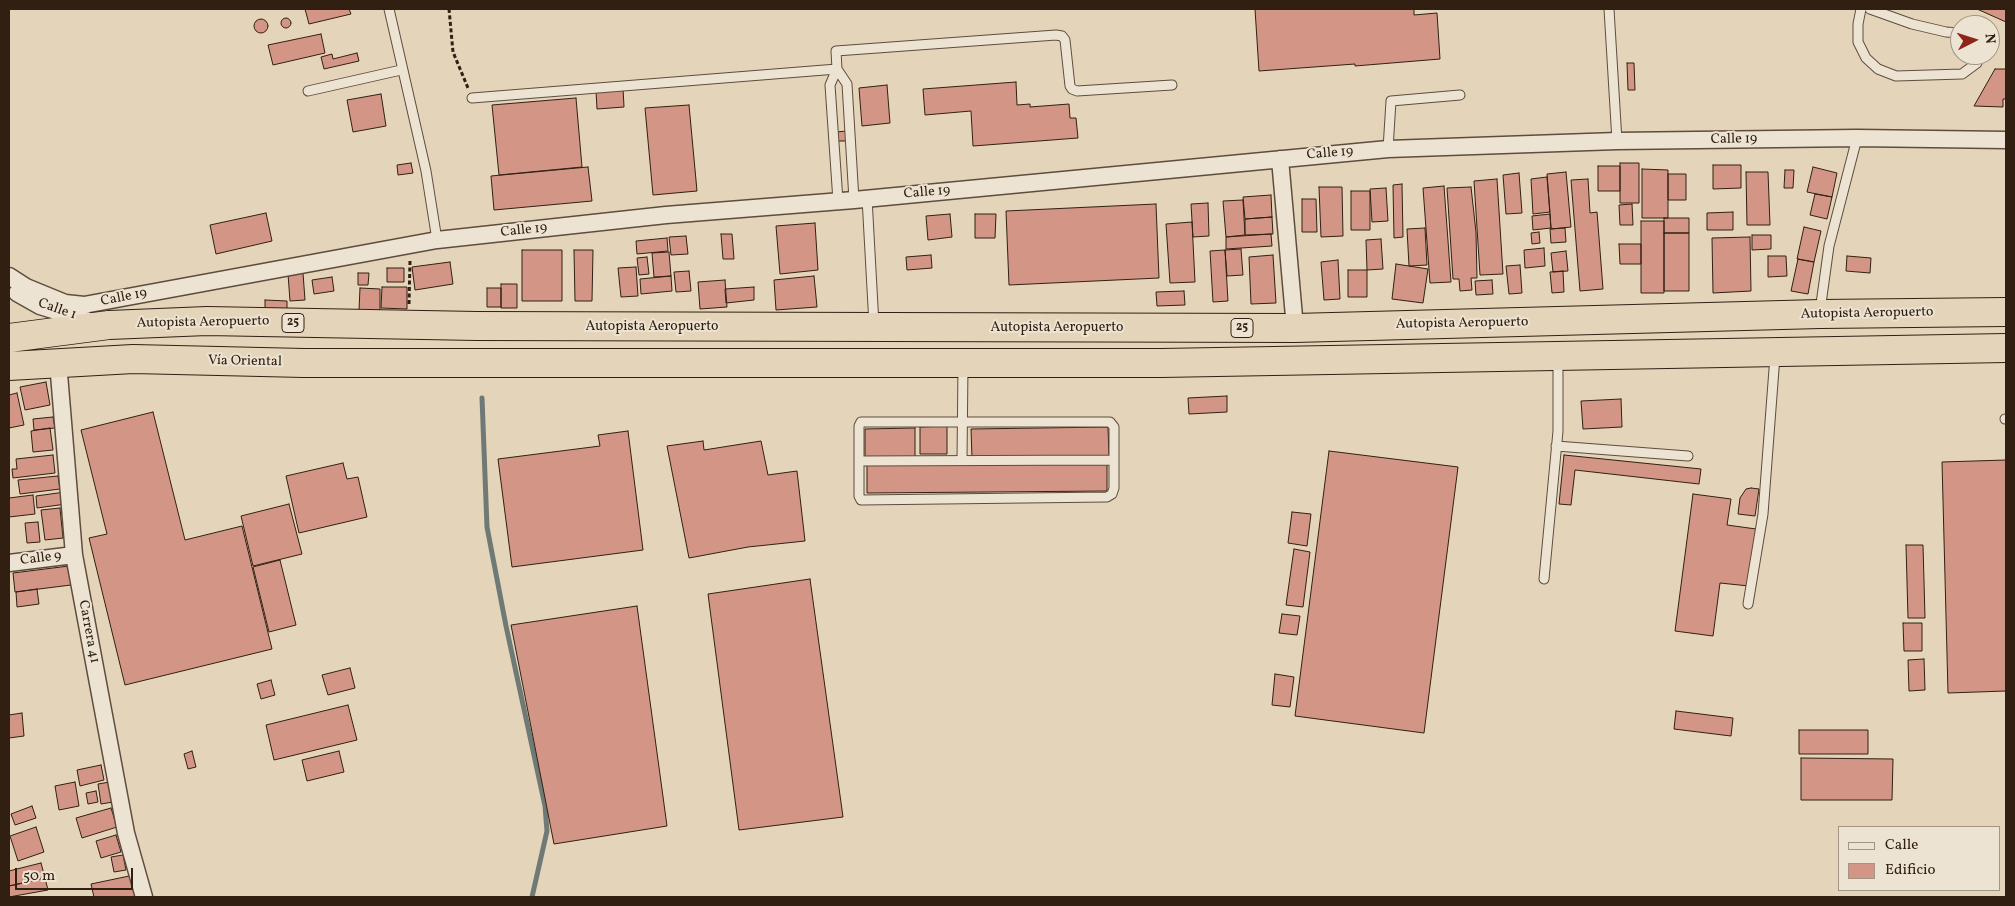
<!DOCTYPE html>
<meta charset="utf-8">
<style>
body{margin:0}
#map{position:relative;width:2015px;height:906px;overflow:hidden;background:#e4d4b9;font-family:Vollkorn,serif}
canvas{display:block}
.frame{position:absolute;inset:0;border:10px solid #312012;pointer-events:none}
.legend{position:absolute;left:1838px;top:826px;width:162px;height:65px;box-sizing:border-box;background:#ede3d2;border:1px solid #a29585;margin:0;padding:6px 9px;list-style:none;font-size:15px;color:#312012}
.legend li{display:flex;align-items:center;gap:10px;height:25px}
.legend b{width:25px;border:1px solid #a29585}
.north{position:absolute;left:1950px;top:15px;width:50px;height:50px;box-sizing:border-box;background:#ede3d2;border:1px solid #a29585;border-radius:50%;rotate:85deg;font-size:14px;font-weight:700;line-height:20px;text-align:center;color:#312012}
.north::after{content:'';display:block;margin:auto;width:18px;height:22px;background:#8f2418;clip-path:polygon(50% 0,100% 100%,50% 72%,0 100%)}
.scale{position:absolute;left:15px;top:868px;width:118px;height:22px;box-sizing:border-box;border:2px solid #312012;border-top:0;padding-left:6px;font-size:15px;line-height:18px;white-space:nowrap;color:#312012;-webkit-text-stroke:4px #ede3d2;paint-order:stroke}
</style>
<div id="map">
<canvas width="2015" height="906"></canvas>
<div class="frame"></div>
<ul class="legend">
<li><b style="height:6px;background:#ede3d2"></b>Calle</li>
<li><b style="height:14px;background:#d39585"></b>Edificio</li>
</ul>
<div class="north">N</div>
<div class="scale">50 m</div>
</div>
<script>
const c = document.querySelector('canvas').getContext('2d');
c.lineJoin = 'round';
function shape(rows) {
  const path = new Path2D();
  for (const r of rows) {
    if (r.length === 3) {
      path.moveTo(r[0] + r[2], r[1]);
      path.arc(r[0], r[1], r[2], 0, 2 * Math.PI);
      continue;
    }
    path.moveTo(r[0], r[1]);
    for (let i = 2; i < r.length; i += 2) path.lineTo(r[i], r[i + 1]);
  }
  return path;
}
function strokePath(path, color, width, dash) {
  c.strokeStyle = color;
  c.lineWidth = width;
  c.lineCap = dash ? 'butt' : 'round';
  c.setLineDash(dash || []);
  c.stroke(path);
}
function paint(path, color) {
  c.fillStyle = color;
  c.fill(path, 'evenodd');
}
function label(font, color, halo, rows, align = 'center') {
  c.font = font + ' Vollkorn,serif';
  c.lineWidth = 4;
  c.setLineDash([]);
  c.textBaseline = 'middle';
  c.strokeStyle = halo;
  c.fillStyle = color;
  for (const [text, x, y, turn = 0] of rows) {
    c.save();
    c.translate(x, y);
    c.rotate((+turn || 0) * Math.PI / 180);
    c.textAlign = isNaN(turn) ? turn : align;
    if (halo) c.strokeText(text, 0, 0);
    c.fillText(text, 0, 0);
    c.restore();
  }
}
const stream = shape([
 [482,398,487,527,506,626,545,806,547,831,532,897]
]);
const building = shape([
 [305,9,349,9,351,14,309,24,305,9],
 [1255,9,1414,9,1414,15,1437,13,1440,59,1355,66,1355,64,1259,71,1255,9],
 [1977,9,2006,9,2006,22,1977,9],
 [286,23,5],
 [261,26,7],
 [321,34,325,53,273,65,268,45,321,34],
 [357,53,359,61,324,69,321,57,332,54,333,59,357,53],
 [1627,63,1634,63,1635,90,1628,90,1627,63],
 [1995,69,2006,69,2006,99,2003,99,2003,107,1974,106,1995,69],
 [1016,82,1017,105,1030,104,1030,107,1069,104,1070,118,1076,118,1078,138,973,146,971,111,925,115,923,89,1016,82],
 [887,85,890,123,862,126,859,88,887,85],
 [623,88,624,107,597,109,596,91,623,88],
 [381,94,386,126,353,132,347,100,381,94],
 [576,98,582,167,499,175,492,105,576,98],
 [689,105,697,191,653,195,645,108,689,105],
 [846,131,846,141,838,141,837,132,846,131],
 [411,163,413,173,398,175,397,165,411,163],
 [1620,163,1639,163,1639,203,1620,203,1620,163],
 [1713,165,1741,165,1741,188,1713,189,1713,165],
 [1598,166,1620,166,1620,191,1598,191,1598,166],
 [588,167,592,201,494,210,491,176,588,167],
 [1813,167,1837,173,1832,197,1807,192,1813,167],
 [1642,169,1668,170,1668,218,1642,218,1642,169],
 [1785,170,1794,170,1793,188,1784,188,1785,170],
 [1566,172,1571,227,1551,229,1547,174,1566,172],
 [1746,172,1768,172,1770,225,1747,225,1746,172],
 [1519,173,1522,213,1506,214,1503,175,1519,173],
 [1668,174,1686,174,1686,200,1668,200,1668,174],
 [1547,177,1550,212,1533,214,1531,179,1547,177],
 [1497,179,1503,274,1480,275,1474,181,1497,179],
 [1588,179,1590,213,1597,212,1603,289,1580,291,1571,180,1588,179],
 [1402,184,1403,237,1394,238,1393,185,1402,184],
 [1444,186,1451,282,1430,283,1423,188,1444,186],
 [1319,187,1342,187,1343,236,1321,237,1319,187],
 [1471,187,1476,232,1477,278,1471,278,1472,290,1460,291,1459,279,1453,279,1447,188,1471,187],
 [1386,188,1388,221,1372,222,1370,189,1386,188],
 [1351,191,1370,191,1370,230,1351,230,1351,191],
 [1815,194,1832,197,1827,219,1810,215,1815,194],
 [1271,195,1272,217,1245,219,1243,197,1271,195],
 [1302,199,1316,199,1317,232,1302,232,1302,199],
 [1243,200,1245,235,1226,237,1223,201,1243,200],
 [1208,203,1209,236,1193,237,1191,204,1208,203],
 [1156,204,1159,278,1009,285,1006,211,1156,204],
 [1632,204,1633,225,1620,225,1619,205,1632,204],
 [1733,212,1733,230,1707,230,1707,213,1733,212],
 [266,213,272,241,216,254,210,225,266,213],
 [950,214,952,237,928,240,926,216,950,214],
 [975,214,996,214,995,238,975,238,975,214],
 [1550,214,1551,228,1533,230,1532,216,1550,214],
 [1272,217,1273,234,1245,235,1245,219,1272,217],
 [1664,218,1689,218,1689,233,1664,233,1664,218],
 [1641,221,1664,221,1664,293,1641,293,1641,221],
 [1192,222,1195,282,1170,283,1166,224,1192,222],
 [815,223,818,270,780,274,776,226,815,223],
 [1804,227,1821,231,1814,262,1797,259,1804,227],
 [1425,228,1427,265,1409,266,1407,229,1425,228],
 [1565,228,1566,242,1551,243,1550,229,1565,228],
 [1539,232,1540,243,1532,244,1531,233,1539,232],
 [1664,233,1689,233,1689,291,1664,291,1664,233],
 [721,234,732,234,734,259,723,259,721,234],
 [1271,234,1272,246,1226,249,1226,237,1271,234],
 [1752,235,1771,235,1771,249,1752,250,1752,235],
 [686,236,688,254,671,255,669,237,686,236],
 [1750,237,1751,291,1713,293,1712,238,1750,237],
 [667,238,668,251,637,254,636,241,667,238],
 [1381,239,1383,269,1367,270,1366,240,1381,239],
 [1619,244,1641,244,1641,264,1620,264,1619,244],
 [1544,248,1545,266,1525,268,1524,250,1544,248],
 [1241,249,1243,275,1227,276,1225,250,1241,249],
 [522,250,562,250,562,301,522,301,522,250],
 [574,250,593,250,592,301,575,301,574,250],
 [1225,250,1228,301,1213,302,1210,251,1225,250],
 [1566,251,1568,271,1553,272,1551,253,1566,251],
 [669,252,671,276,654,277,652,253,669,252],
 [931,255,932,268,907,270,906,257,931,255],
 [1273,255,1276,303,1251,304,1249,257,1273,255],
 [1768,256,1786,256,1787,276,1768,277,1768,256],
 [1847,256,1871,258,1870,273,1846,271,1847,256],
 [647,257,649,274,639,275,637,258,647,257],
 [1798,259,1814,262,1808,294,1791,291,1798,259],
 [1338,260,1340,299,1324,300,1321,262,1338,260],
 [450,262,453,284,415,290,412,267,450,262],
 [1396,264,1428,269,1423,303,1392,299,1396,264],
 [1520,265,1522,293,1509,294,1506,266,1520,265],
 [636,267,638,296,621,297,618,268,636,267],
 [387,268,404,268,404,282,387,282,387,268],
 [1348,270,1367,270,1367,297,1348,297,1348,270],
 [689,271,691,291,676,292,674,272,689,271],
 [1563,271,1564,292,1552,293,1550,272,1563,271],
 [303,273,305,300,290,301,288,274,303,273],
 [358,273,369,273,368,285,358,285,358,273],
 [671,276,672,291,641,294,640,279,671,276],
 [814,276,817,307,776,310,774,280,814,276],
 [332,277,334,291,314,294,312,280,332,277],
 [725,280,727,307,700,309,698,282,725,280],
 [1492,280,1493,294,1476,295,1475,281,1492,280],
 [501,284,517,284,517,308,501,308,501,284],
 [382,287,407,287,407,309,381,308,382,287],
 [754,287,754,300,726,303,725,289,754,287],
 [360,288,380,289,380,311,359,310,360,288],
 [487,288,501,288,501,307,487,307,487,288],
 [1184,291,1185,305,1157,306,1156,292,1184,291],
 [265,300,287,301,287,311,265,310,265,300],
 [46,382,50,405,25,410,20,387,46,382],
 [17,393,24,425,9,428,9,395,17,393],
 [1227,396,1227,412,1189,414,1188,398,1227,396],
 [1621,399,1622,427,1583,429,1581,401,1621,399],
 [153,412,185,540,242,526,272,649,125,685,89,538,107,534,81,430,153,412],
 [53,417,55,428,34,430,33,419,53,417],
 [947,426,947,454,920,454,920,427,947,426],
 [1108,427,1109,456,972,458,971,429,1108,427],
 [50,428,53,450,33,452,31,431,50,428],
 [915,428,915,457,865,457,865,429,915,428],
 [628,431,643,550,512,567,498,459,600,446,598,435,628,431],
 [703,441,704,450,761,441,768,475,797,471,805,541,748,547,689,558,667,446,703,441],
 [1329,451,1458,467,1424,733,1295,716,1329,451],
 [53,455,55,473,13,478,12,469,17,469,16,459,53,455],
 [1564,455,1701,469,1699,484,1575,470,1571,505,1559,504,1564,455],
 [2006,460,2006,691,1948,693,1942,462,2006,460],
 [343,463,347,479,358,477,367,517,299,533,286,476,343,463],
 [1107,464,1107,491,867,493,867,465,1107,464],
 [58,476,60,489,20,494,18,480,58,476],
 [1751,488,1759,489,1755,516,1738,514,1740,498,1746,489,1751,488],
 [65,492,66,504,37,508,36,496,65,492],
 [1693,494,1731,499,1727,525,1756,529,1749,586,1720,583,1713,636,1675,631,1693,494],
 [33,495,35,514,9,517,9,498,33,495],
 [289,504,302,554,253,566,241,516,289,504],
 [60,508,63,538,45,540,41,510,60,508],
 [1292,512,1311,514,1307,546,1288,543,1292,512],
 [38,522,40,542,27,543,25,523,38,522],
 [1906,545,1923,545,1925,618,1908,618,1906,545],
 [1294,549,1310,552,1303,607,1286,605,1294,549],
 [280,560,296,625,269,632,253,567,280,560],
 [69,566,71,585,15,592,13,573,69,566],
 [810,579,843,817,739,830,708,594,810,579],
 [37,589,39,604,17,607,16,592,37,589],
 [637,606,667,826,554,844,511,625,637,606],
 [1282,614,1300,616,1297,635,1279,633,1282,614],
 [1903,623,1922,623,1922,651,1904,651,1903,623],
 [1924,659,1925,690,1909,691,1908,660,1924,659],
 [350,668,355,688,328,695,322,675,350,668],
 [1275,674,1294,677,1290,707,1272,705,1275,674],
 [271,680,275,695,261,699,257,684,271,680],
 [348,705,357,740,274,760,266,725,348,705],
 [1676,711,1733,718,1731,736,1674,729,1676,711],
 [22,713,24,736,9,738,9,715,22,713],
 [1799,730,1868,730,1868,754,1799,754,1799,730],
 [192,751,196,767,188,769,184,754,192,751],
 [339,751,344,772,307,781,302,760,339,751],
 [1801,758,1893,759,1892,800,1801,800,1801,758],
 [101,765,104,780,80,786,77,770,101,765],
 [75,782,79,806,59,810,55,786,75,782],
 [110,782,113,802,101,804,98,784,110,782],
 [96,791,98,802,88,804,86,793,96,791],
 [32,806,36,818,15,825,11,814,32,806],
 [111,808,117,827,82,838,76,818,111,808],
 [36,827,44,852,18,861,10,836,36,827],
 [116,835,121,852,101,858,96,841,116,835],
 [123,855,126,870,114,872,111,857,123,855],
 [41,863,45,878,9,886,9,871,41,863],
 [134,875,139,897,94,897,91,884,134,875],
 [45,878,48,890,9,897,9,886,45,878]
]);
const path = shape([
 [449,9,453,52,468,88],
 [409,304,410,261]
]);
const service = shape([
 [389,9,426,171,437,240],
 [1609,9,1617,141],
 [1861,9,1858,24,1858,42,1866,58,1878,69,1896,76,1962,74,1977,63,1979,55],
 [1870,9,1912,24,1946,32,1960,33],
 [308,91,401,70],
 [472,98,837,69,836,51,1056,35,1062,36,1065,40,1070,86,1072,89,1077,91,1172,85],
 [1388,149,1391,101,1460,95],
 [867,198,874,325],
 [838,201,830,85,837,69,847,84,854,200],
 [1820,311,1829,246,1857,138],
 [2005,419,2006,419],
 [861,422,1110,422,1114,427,1114,488,1112,494,1107,497,861,500,859,496,859,426,861,422],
 [1556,446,1688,456],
 [962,460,963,366],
 [859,461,1114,460],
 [1544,579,1558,431,1558,359],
 [1748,604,1763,514,1775,356]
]);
const minor = shape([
 [1280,159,1295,328],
 [9,276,26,287,65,303,84,305,437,240,666,215,854,200,1388,149,1617,141,1857,138,2006,140],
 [17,293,40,306,89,321],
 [58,362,74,555,126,833,144,897],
 [9,563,74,555]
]);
const trunk = shape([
 [9,338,109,325,207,321,477,326,1295,328,1820,314,2006,312],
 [9,366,133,359,304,363,1161,363,2006,348]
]);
const shields = [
 [293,323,22],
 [1242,328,22]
];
const shieldNames = [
 ["25",293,323],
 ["25",1242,328]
];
const streetNames = [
 ["Calle 19",1734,140,-1],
 ["Calle 19",1330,154,-5],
 ["Calle 19",927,193,-5],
 ["Calle 19",524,231,-6],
 ["Calle 19",124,298,-11],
 ["Calle 1",57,310,19],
 ["Autopista Aeropuerto",1867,314,-1],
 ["Autopista Aeropuerto",203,323,-1],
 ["Autopista Aeropuerto",1462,324,-1],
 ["Autopista Aeropuerto",652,327],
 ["Autopista Aeropuerto",1057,328],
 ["Vía Oriental",245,362,1],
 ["Calle 9",41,559,-7],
 ["Carrera 41",88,632,79]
];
strokePath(stream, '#6f7a76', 5);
paint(building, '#d39585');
strokePath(building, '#312012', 1);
strokePath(service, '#5e4d3c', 11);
strokePath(minor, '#5e4d3c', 19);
strokePath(trunk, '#312012', 30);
strokePath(path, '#312012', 3, [4, 2.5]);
strokePath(service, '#ede3d2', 9);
strokePath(minor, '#ede3d2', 16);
strokePath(trunk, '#e4d4b9', 28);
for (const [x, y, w] of shields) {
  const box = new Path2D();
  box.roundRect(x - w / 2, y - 9.5, w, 19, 4);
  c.fillStyle = '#ede3d2';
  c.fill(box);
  strokePath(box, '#312012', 1);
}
label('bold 12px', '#312012', null, shieldNames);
label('14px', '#312012', '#ede3d2', streetNames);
</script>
